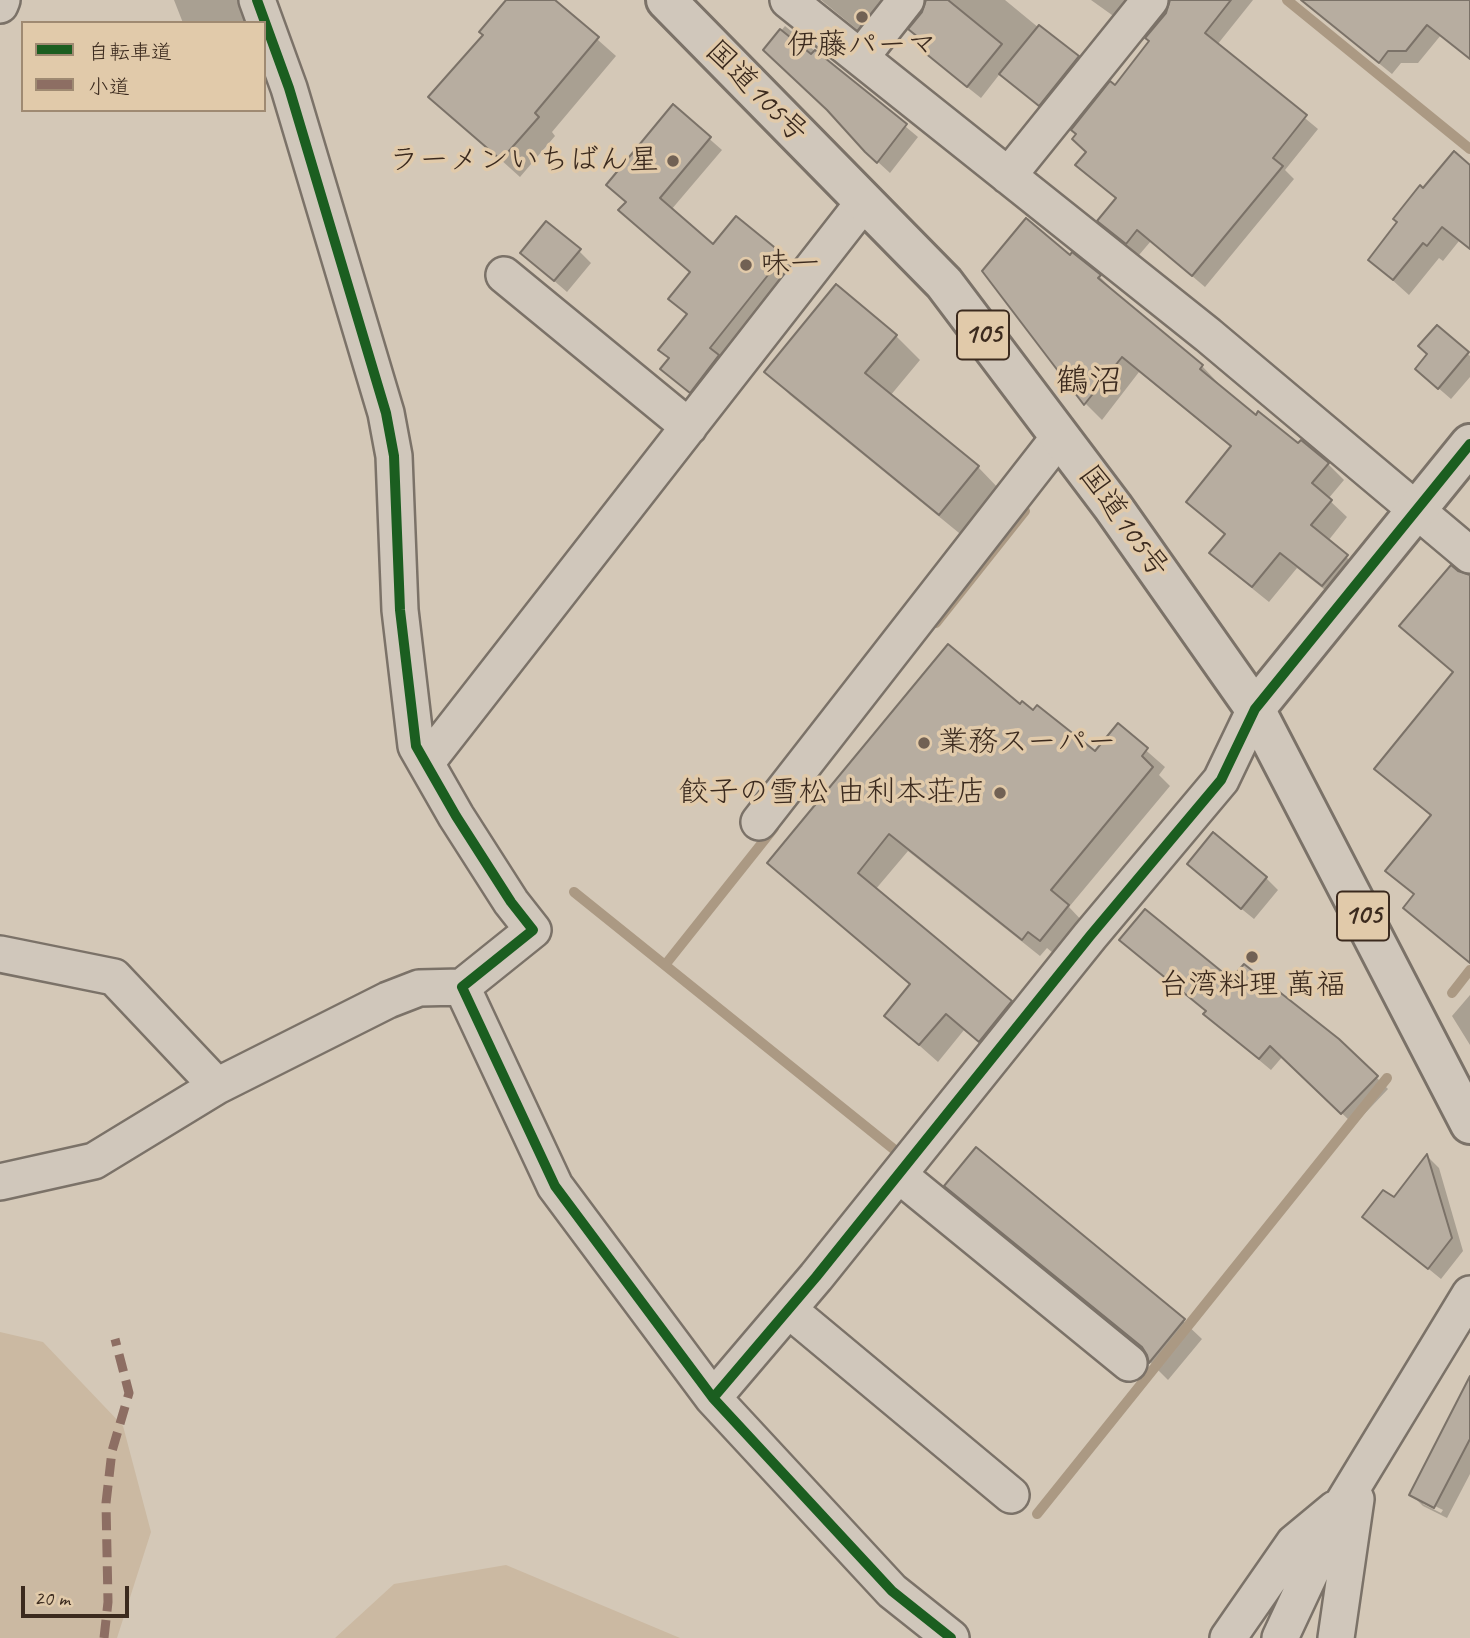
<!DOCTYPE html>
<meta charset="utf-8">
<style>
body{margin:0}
#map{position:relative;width:1470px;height:1638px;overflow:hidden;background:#d4c8b7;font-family:Caveat,"Klee One",sans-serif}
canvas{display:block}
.legend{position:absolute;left:21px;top:21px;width:245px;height:91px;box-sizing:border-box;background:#e1caaa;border:2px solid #9f8a72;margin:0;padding:9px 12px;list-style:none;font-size:21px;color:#3b2a1e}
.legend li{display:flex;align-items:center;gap:14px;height:35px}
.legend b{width:35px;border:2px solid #9f8a72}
.scale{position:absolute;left:21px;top:1586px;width:108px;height:32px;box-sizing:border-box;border:4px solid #3b2a1e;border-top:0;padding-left:9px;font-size:21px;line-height:24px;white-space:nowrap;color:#3b2a1e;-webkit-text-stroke:5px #e1caaa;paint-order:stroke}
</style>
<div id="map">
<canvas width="1470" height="1638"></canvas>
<ul class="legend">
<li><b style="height:9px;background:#1b5e20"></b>自転車道</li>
<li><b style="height:9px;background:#8d6e63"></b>小道</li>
</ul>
<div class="scale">20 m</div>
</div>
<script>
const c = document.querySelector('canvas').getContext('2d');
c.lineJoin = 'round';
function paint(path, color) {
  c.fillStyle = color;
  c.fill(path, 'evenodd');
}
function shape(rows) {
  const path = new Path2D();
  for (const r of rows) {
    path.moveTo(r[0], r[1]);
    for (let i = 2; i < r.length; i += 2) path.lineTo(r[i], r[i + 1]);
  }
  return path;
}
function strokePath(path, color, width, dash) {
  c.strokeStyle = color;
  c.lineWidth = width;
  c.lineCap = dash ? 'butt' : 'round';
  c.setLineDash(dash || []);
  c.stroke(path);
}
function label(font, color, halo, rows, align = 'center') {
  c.font = font + ' Caveat,"Klee One",sans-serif';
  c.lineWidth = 7;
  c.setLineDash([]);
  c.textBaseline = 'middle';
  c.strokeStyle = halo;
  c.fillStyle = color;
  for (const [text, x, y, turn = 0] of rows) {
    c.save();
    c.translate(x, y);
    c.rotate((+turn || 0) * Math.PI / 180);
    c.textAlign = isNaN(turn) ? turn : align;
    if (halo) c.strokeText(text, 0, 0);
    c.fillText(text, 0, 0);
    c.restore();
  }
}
const green = shape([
 [0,1332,43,1342,123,1426,151,1532,117,1638,0,1638],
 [506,1565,680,1638,335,1638,394,1584]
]);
const shadow = shape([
 [174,0,241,0,251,23,183,23],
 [508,0,553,0,616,56,552,132,555,136,520,177,431,97,485,35],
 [821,0,902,0,870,40],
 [927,0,1005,0,1090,70,1052,116,999,75,981,98,933,60,921,48,925,43,911,29,928,4],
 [1091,0,1146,0,1126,25],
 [1171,0,1253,0,1217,45,1318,129,1285,170,1294,179,1205,287,1151,241,1139,255,1112,233,1100,221,1117,199,1078,165,1088,153,1115,87,1151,42,1167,14],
 [1301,0,1470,0,1470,60,1441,35,1418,63,1401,63,1392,74],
 [785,26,918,137,890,173,866,151,833,114,765,50],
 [673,107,722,150,671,210,713,246,736,218,795,268,702,403,662,369,670,359,660,350,688,316,670,299,692,273,627,203],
 [1470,173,1470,250,1459,241,1443,261,1439,258,1409,295,1370,260,1424,191],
 [579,251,591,263,567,292,522,253],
 [1072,255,1100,277,1116,293,1115,294,1202,366,1218,383,1216,385,1256,417,1328,464,1344,480,1328,499,1347,517,1328,541,1363,572,1339,601,1297,568,1269,602,1228,569,1212,553,1226,536,1188,502,1232,448,1139,372,1102,420,1086,404,984,271,1070,257],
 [1437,327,1470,356,1470,377,1451,399,1429,380,1429,355],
 [896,336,920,360,890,396,978,467,1001,491,964,537,790,395,767,371],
 [1470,576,1470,963,1405,908,1415,896,1387,871,1432,817,1376,769,1454,673,1402,626],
 [1020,706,1095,754,1118,726,1165,767,1159,775,1170,786,1069,907,1085,924,1059,958,1047,948,1040,956,908,851,875,890,1010,1003,1028,1020,998,1058,964,1030,938,1062,886,1016,911,986,770,863],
 [1201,876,1266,878,1278,890,1254,919],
 [1122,940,1232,982,1376,1077,1388,1089,1354,1125,1283,1056,1271,1070,1218,1026,1206,1014,1207,1012],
 [1470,995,1470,1045,1452,1016],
 [1428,1157,1439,1168,1463,1251,1441,1279,1365,1217,1394,1200],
 [946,1186,1183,1321,1202,1339,1168,1380,1150,1362,1149,1354,964,1204],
 [1470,1380,1470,1474,1447,1518,1423,1506,1411,1494],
 [1423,1500,1443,1510,1441,1513,1423,1504]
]);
const stream = shape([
 [1287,0,1470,149],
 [936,623,1025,511],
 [574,892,896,1151],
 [665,965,774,828],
 [1452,993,1470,970],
 [1037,1514,1387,1078]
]);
const building = shape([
 [506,0,555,0,599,37,535,113,539,117,501,160,428,97,483,35,479,32,506,0],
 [926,0,948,0,1002,44,967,87,919,48,924,42,908,29,922,12,926,0],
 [1170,0,1231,0,1205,33,1307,115,1273,158,1283,166,1192,276,1137,230,1126,244,1097,221,1116,198,1075,165,1086,152,1072,139,1076,134,1071,130,1110,81,1115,85,1149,41,1145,38,1166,13,1170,0],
 [1301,0,1470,0,1470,59,1427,25,1406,51,1388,51,1379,63,1301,0],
 [1039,25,1079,56,1039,106,999,74,1039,25],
 [780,29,811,54,815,50,907,124,877,163,865,152,827,110,763,50,780,29],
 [673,104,711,137,660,198,713,244,736,216,784,255,710,348,719,355,690,393,660,369,669,358,658,350,687,314,668,299,690,272,618,210,626,202,606,185,673,104],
 [1454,151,1470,165,1470,249,1442,227,1427,246,1423,243,1393,280,1368,260,1397,222,1393,219,1420,185,1423,188,1454,151],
 [1026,218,1070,255,1072,252,1101,275,1098,278,1203,365,1200,369,1256,415,1258,411,1298,443,1301,440,1329,463,1312,483,1332,500,1311,525,1348,555,1322,586,1280,553,1252,587,1209,553,1225,534,1186,502,1231,446,1122,357,1084,405,982,271,1026,218],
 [546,221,581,249,554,281,520,253,546,221],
 [836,284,897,335,865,373,979,466,939,515,764,372,836,284],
 [1437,325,1469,352,1438,389,1415,369,1427,354,1418,346,1437,325],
 [1451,565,1458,571,1470,575,1470,963,1403,908,1414,894,1385,871,1431,815,1374,769,1453,672,1399,626,1451,565],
 [948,644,1020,704,1022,701,1033,710,1037,705,1095,751,1118,723,1148,748,1142,756,1153,767,1051,890,1069,905,1040,941,1028,932,1022,940,889,834,858,873,1012,1001,979,1042,946,1014,919,1045,884,1016,910,984,767,863,948,644],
 [1213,832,1267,877,1241,909,1187,864,1213,832],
 [1145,909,1231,979,1244,964,1339,1039,1378,1076,1341,1114,1270,1046,1259,1059,1203,1014,1206,1011,1119,940,1145,909],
 [976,1147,1185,1319,1149,1363,1147,1355,1142,1347,944,1186,976,1147],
 [1427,1154,1452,1238,1428,1269,1362,1217,1383,1190,1394,1197,1427,1154],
 [1470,1376,1470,1439,1434,1508,1409,1495,1470,1376]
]);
const minor = shape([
 [257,0,289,88,386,413,394,456,400,610,416,746,456,816,511,902,533,930,462,987,555,1186,713,1398,892,1591,951,1638],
 [788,0,1208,335,1470,555],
 [0,5,2,0],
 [861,57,906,0],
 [1008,176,1150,0],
 [504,275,689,427],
 [426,763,864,202],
 [759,822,1060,436],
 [0,954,114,977,217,1086],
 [899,1175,1129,1363],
 [0,1182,94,1161,217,1086,388,1000,419,988,462,987],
 [789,1310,1011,1495],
 [713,1398,816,1277,1090,936,1221,780,1255,709],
 [1228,1638,1294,1543,1335,1509],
 [1280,1638,1343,1503,1470,1294],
 [1336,1638,1356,1499]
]);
const tertiary = shape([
 [1255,709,1470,444]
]);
const trunk = shape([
 [666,0,944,283,1113,507,1255,709,1470,1124]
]);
const quiet = shape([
 [104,1638,108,1602,106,1503,112,1451,129,1393,115,1339]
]);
const cycleway = shape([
 [257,0,289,88,386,413,394,456,400,610,416,746,456,816,511,902,533,930,462,987,555,1186,713,1398,892,1591,951,1638],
 [713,1398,816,1277,1090,936,1221,780,1255,709,1470,444]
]);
const markers = [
 [862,17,7,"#716154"],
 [673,161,7,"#716154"],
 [746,265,7,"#716154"],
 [924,743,7,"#716154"],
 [1000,793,7,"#716154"],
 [1252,957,7,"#716154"]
];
const shields = [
 [983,335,52],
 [1363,916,52]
];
const shieldNames = [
 ["105",983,335],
 ["105",1363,916]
];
const poiNames = [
 ["伊藤パーマ",862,46],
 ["ラーメンいちばん星",659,161,"right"],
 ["味一",760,265,"left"],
 ["業務スーパー",938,743,"left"],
 ["餃子の雪松 由利本荘店",986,793,"right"],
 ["台湾料理 萬福",1252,986]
];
const streetNames = [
 ["国道105号",756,92,45],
 ["国道105号",1123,522,54]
];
const quarterNames = [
 ["鶴沼",1089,382]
];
paint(green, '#cbb9a2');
paint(shadow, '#0003');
strokePath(stream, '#ab9983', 10);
paint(building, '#b7ada0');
strokePath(building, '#7b7268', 2);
strokePath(minor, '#7b7268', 40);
strokePath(tertiary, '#7b7268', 44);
strokePath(trunk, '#7b7268', 44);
strokePath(minor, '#d0c7bb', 35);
strokePath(tertiary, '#d0c7bb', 38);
strokePath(trunk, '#d0c7bb', 38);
strokePath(quiet, '#8d6e63', 9, [18, 9]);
strokePath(cycleway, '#1b5e20', 10);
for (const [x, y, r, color] of markers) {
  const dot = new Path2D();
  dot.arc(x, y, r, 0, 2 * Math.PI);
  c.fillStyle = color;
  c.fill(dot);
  strokePath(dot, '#e1caaa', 2.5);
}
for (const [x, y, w] of shields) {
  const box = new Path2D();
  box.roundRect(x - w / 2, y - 24.5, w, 49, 5);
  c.fillStyle = '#e1caaa';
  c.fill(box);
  strokePath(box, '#3b2a1e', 2);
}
label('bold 28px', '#3b2a1e', null, shieldNames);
label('30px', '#3b2a1e', '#e1caaa', poiNames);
label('30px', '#3b2a1e', '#e1caaa', streetNames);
label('33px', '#3b2a1e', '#e1caaa', quarterNames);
</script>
